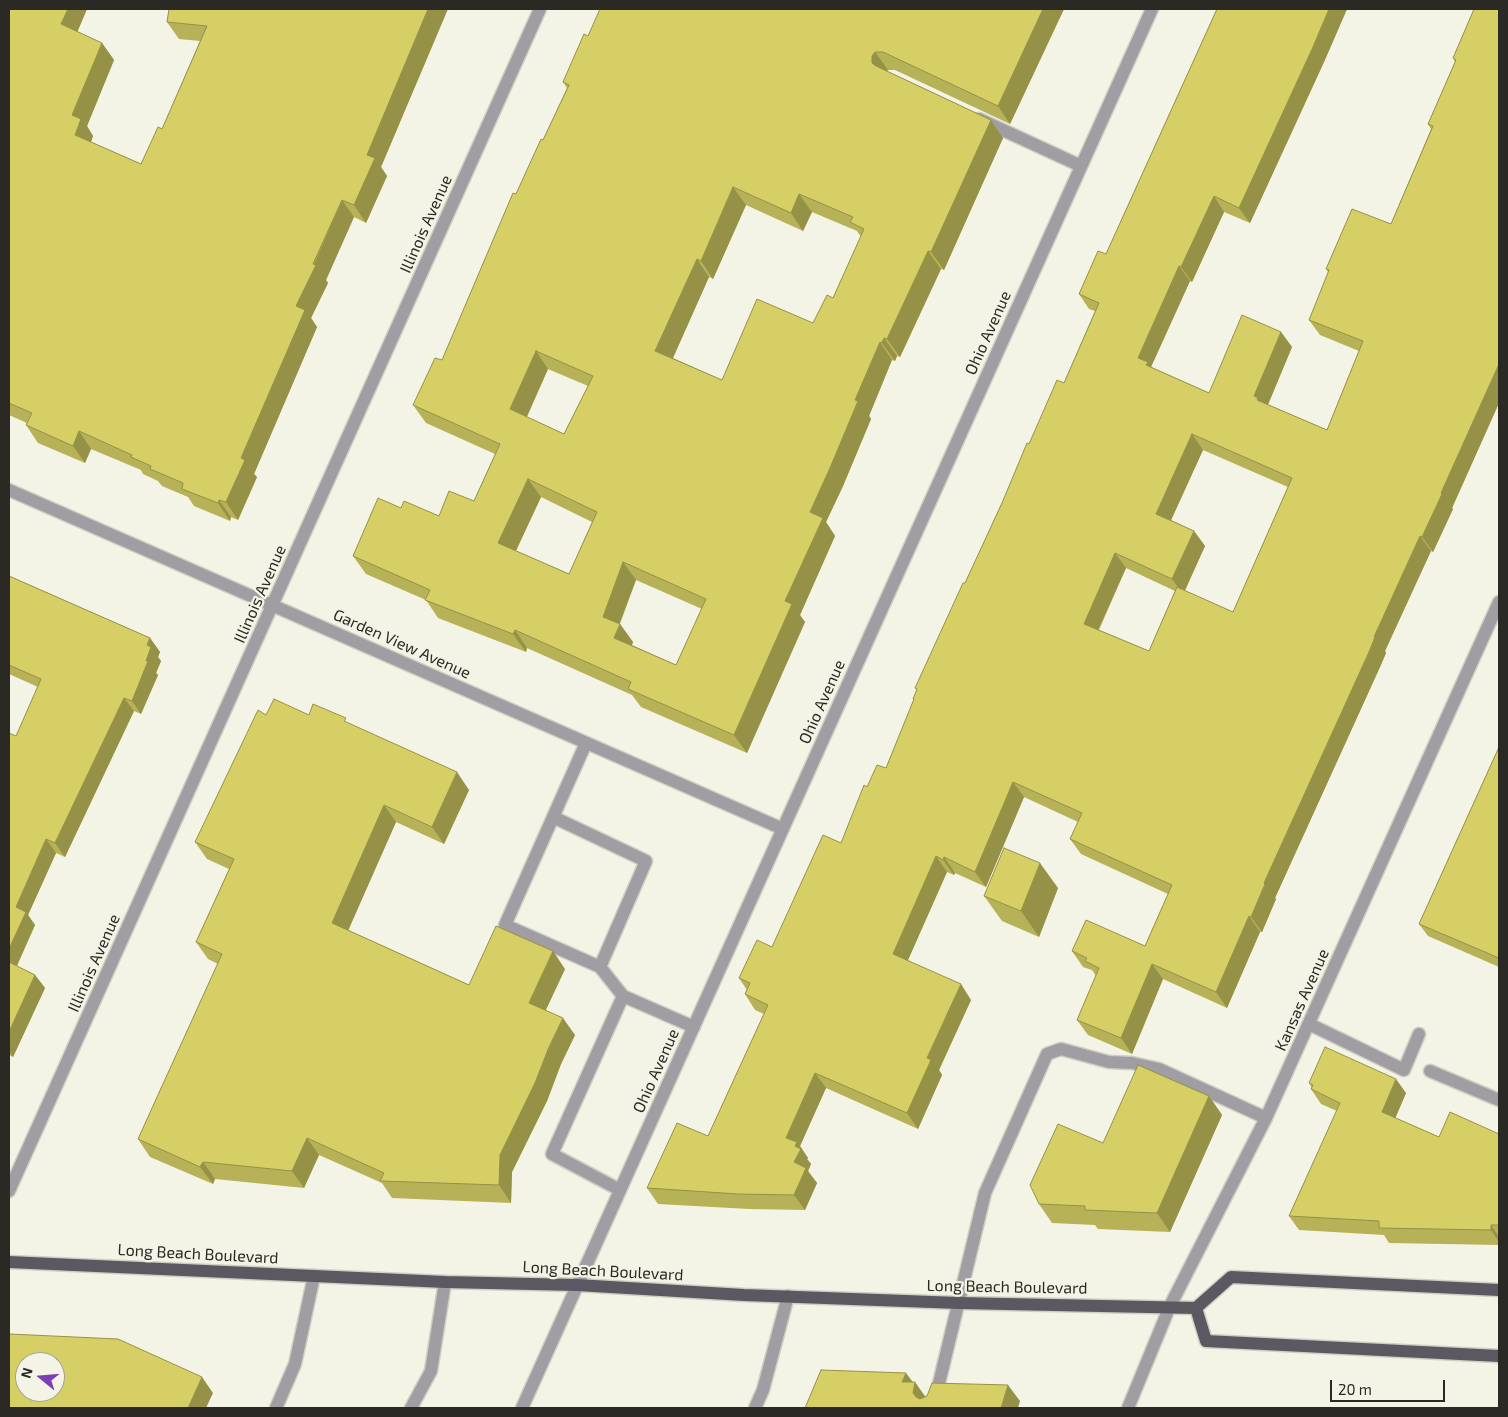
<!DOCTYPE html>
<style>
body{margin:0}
#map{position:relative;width:1508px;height:1417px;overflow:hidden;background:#f4f4e6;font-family:"Exo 2",sans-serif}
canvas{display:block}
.frame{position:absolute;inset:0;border:10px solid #2a2924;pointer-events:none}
.north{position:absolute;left:15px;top:1352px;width:50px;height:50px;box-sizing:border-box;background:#f4f4e6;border:1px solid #a3a398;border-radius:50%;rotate:287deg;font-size:14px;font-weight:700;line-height:20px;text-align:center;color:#2a2924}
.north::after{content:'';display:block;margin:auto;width:18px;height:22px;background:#7d3eb3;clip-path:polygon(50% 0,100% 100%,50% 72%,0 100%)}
.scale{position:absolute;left:1330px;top:1380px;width:115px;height:22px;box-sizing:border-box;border:2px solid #2a2924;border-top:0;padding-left:6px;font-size:15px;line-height:18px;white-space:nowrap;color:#2a2924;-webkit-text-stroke:4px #f4f4e6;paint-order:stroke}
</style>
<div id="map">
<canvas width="1508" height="1417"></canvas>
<div class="frame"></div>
<div class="north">N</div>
<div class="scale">20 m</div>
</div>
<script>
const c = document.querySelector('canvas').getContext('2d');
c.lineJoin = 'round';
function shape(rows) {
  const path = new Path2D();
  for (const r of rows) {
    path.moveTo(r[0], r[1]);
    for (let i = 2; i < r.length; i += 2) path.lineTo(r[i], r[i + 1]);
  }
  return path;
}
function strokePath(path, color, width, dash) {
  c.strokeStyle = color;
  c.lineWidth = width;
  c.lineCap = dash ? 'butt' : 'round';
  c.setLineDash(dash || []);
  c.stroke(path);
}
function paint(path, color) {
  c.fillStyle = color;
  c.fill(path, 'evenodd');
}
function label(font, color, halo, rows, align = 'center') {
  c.font = font + ' "Exo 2",sans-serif';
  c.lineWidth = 4.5;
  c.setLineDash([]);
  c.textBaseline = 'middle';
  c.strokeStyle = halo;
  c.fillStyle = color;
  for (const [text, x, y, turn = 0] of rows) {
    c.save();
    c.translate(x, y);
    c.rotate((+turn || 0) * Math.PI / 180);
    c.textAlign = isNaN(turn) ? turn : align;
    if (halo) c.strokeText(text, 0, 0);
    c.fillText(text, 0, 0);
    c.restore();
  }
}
const minor = shape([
 [979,119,1081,166],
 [9,490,783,829],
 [553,817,646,861,600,967,505,925,586,743],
 [600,967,623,996,694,1027],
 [1309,1024,1404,1070,1419,1034],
 [1430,1071,1499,1100],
 [620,1190,552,1154,623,996],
 [9,1191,540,9],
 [276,1408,295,1364,314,1276],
 [411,1408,431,1371,445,1282],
 [522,1408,1152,9],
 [755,1408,763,1390,788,1296],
 [933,1408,985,1193,1047,1054,1061,1049,1109,1062,1132,1063,1159,1069,1266,1118],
 [1128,1408,1170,1306,1266,1118,1499,602]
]);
const major = shape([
 [9,1262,445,1282,577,1285,744,1295,959,1303,1196,1308,1231,1277,1499,1290],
 [1196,1308,1206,1341,1499,1356]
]);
const wall = shape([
 [9,9,87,9,77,32,102,43,114,60,87,126,93,136,91,142,141,164,162,129,200,41,179,39,167,22,445,15,381,167,387,176,366,223,354,217,326,280,328,283,311,318,317,327,254,474,257,477,238,520,231,517,230,521,194,506,188,497,162,486,158,481,143,474,141,470,91,449,85,463,38,443,26,425,27,423,9,415],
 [1064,9,1010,124,895,70,888,70,887,71,991,120,1003,138,944,270,941,269,900,357,897,356,895,361,892,360,869,416,871,419,843,486,826,522,835,536,800,615,805,622,747,753,641,707,632,695,527,648,526,652,438,618,426,600,366,574,353,556,401,508,439,516,474,501,495,454,426,423,413,405,442,360,516,194,543,140,567,88,563,82,588,36],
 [746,205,803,231,812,212,857,231,861,237,833,298,813,323,722,380,673,358,709,277,713,279],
 [548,369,588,386,564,434,527,417],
 [541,497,592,522,569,574,516,551],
 [636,580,702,609,676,665,632,645,633,642,620,624],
 [1217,9,1347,9,1324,62,1250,223,1224,212,1192,282,1190,281,1151,367,1209,393,1281,332,1292,347,1268,405,1327,430,1359,351,1320,335,1309,320,1329,273,1326,269,1391,224,1431,129,1428,124,1455,62,1453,58,1474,10,1472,9,1499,9,1499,403,1452,508,1453,509,1433,552,1431,551,1385,651,1386,653,1380,667,1275,898,1276,899,1262,932,1260,932,1227,1008,1163,979,1132,1054,1088,1035,1077,1020,1096,976,1092,970,1083,967,1072,951,1145,946,1168,894,1081,854,1070,839,1078,822,1024,797,986,887,955,873,954,875,947,872,908,960,971,1000,939,1070,942,1075,918,1129,826,1088,800,1146,808,1158,807,1159,811,1164,808,1171,817,1183,805,1210,749,1209,658,1204,647,1188,708,1136,764,1014,755,1010,745,994,747,990,739,978,772,947,841,843,867,787,886,768,914,700,913,699,917,690,915,688,965,583,1029,444,1064,383,1095,311,1089,309,1079,294,1106,254],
 [1203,450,1288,487,1233,612,1185,591,1205,546,1194,531,1171,520],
 [1126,568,1175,591,1149,651,1099,630],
 [9,576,150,638,160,652,158,657,161,661,156,673,158,675,141,714,134,711,65,857,56,853,28,915,35,925,17,966,35,975,45,988,13,1057,9,1055,9,733,16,736,38,687,9,674],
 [309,715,349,724,469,790,444,844,396,822,348,930,469,985,565,969,546,1010,575,1035,561,1064,547,1101,512,1172,511,1203,392,1198,382,1183,319,1155,304,1188,215,1179,213,1184,150,1157,138,1139,218,964,208,959,196,942,229,869,207,859,195,842],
 [1499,747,1499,967,1428,936,1419,924],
 [1058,888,1039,937,1002,921,984,896],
 [1309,1083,1406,1093,1395,1118,1439,1137,1499,1134,1499,1245,1389,1243,1384,1235,1299,1230,1289,1216,1337,1111,1321,1104,1311,1089,1312,1088],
 [1209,1096,1222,1115,1170,1232,1098,1229,1095,1225,1052,1223,1039,1204,1103,1143]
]);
const shadedWall = shape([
 [68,9,87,9,73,42,61,24],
 [428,9,448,9,381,167,387,176,366,223,354,205,367,155],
 [1043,9,1064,9,1010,124,998,106],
 [1329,9,1347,9,1324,62,1250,223,1239,208],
 [102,43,114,60,87,126,93,136,87,153,75,135,72,115],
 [875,52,888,70,884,74,872,63,872,56],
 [991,120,1003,138,944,270,931,252],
 [733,187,746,205,713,279,701,261],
 [799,194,812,212,803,231,791,213],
 [1214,196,1224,212,1192,282,1181,267],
 [342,200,354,217,326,280,328,283,311,318,317,327,254,474,257,477,238,520,226,502,296,306],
 [928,251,941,269,900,357,887,339],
 [697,259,709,277,668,369,655,351],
 [1179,266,1190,281,1151,367,1158,377,1138,358],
 [1281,332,1292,347,1266,409,1268,416,1254,396],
 [884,338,897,356,895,361,882,343],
 [880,342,892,360,869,416,871,419,843,486,826,522,835,536,800,615,805,622,747,753,734,735,785,601,810,512,855,400],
 [536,351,548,369,522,427,510,409],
 [1499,364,1499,403,1452,508,1453,509,1433,552,1422,537,1441,493],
 [79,431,91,449,85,463,73,446],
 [1192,434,1203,450,1167,529,1156,514],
 [528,479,541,497,511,561,498,543],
 [219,500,231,517,230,521,218,503],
 [1194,531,1205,546,1183,594,1172,579],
 [1420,536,1431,551,1385,651,1386,653,1380,667,1275,898,1276,899,1262,932,1251,917,1264,883,1374,637],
 [1115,553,1126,568,1094,639,1084,624],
 [623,562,636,580,615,635,620,624,633,642,627,656,614,638,603,617],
 [515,630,527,648,526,652,513,634],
 [150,638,160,652,158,657,161,661,156,673,158,675,141,714,132,701,146,661,147,645],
 [124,698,134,711,65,857,55,843],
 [457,772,469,790,444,844,432,827],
 [1013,782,1024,797,986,887,975,872],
 [384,805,396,822,344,940,332,923],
 [46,839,56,853,28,915,35,925,13,974,9,967,9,949,16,907],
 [936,856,947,872,904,969,893,954],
 [944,857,955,873,954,875,943,860],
 [1040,863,1058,888,1039,937,1021,911],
 [1249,916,1260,932,1227,1008,1216,992],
 [553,951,565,969,541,1020,529,1003],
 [1152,964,1163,979,1132,1054,1121,1038],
 [35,975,45,988,13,1057,9,1051,9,1032],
 [961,984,971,1000,939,1070,942,1075,918,1129,907,1113,927,1058],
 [563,1018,575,1035,561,1064,547,1101,512,1172,511,1203,499,1185,500,1155],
 [815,1073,826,1088,800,1146,808,1158,807,1159,811,1164,808,1171,817,1183,805,1210,794,1195,794,1162,786,1138],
 [1396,1079,1406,1093,1392,1126,1382,1112],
 [1209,1096,1222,1115,1170,1232,1157,1213],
 [307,1138,319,1155,304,1188,292,1171],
 [203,1162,215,1179,213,1184,200,1167],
 [1491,1225,1499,1237,1499,1242,1491,1230],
 [906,1373,915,1385,915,1382,927,1399,925,1408,902,1382],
 [202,1377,213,1393,206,1408,188,1408],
 [1008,1385,1020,1401,1018,1408,1001,1408]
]);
const building = shape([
 [9,9,68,9,61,24,102,43,72,115,81,119,75,135,141,164,158,127,162,129,207,26,167,22,169,9,428,9,367,155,375,158,354,205,342,200,313,264,316,265,296,306,305,310,241,458,245,460,226,502,219,500,218,503,182,489,183,483,150,469,151,466,131,457,132,455,79,431,73,446,26,425,32,413,9,403,9,9],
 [600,9,1043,9,998,106,883,52,875,52,872,56,872,63,876,66,991,120,931,252,928,251,887,339,884,338,882,343,880,342,855,400,858,401,830,468,810,512,823,518,785,601,792,604,734,735,628,689,631,682,515,630,513,634,425,600,430,590,353,556,378,498,401,508,404,501,439,516,449,491,474,501,500,444,413,405,435,358,442,360,513,193,516,194,541,139,543,140,569,85,563,82,584,34,588,36,600,9],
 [733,187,791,213,799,194,853,217,850,222,864,229,833,298,827,295,813,323,757,299,722,380,655,351,697,259,701,261,733,187],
 [536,351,593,376,564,434,510,409,536,351],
 [528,479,597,512,569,574,498,543,528,479],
 [623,562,706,599,676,665,614,638,620,624,603,617,623,562],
 [1217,9,1329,9,1313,47,1239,208,1214,196,1181,267,1179,266,1138,358,1148,362,1146,365,1209,393,1242,315,1281,332,1254,396,1258,398,1257,400,1327,430,1363,341,1309,320,1329,270,1326,269,1352,209,1391,224,1433,126,1428,124,1456,60,1453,58,1474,9,1499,9,1499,364,1441,493,1442,494,1422,537,1420,536,1374,637,1375,637,1369,652,1264,883,1265,884,1251,917,1249,916,1216,992,1152,964,1121,1038,1077,1020,1099,968,1085,961,1087,958,1072,951,1086,920,1145,946,1172,885,1070,839,1082,813,1013,782,975,872,944,857,943,860,936,856,893,954,961,984,927,1058,931,1060,907,1113,815,1073,786,1138,797,1142,795,1146,801,1149,794,1162,806,1168,794,1195,738,1194,647,1188,677,1123,708,1136,768,1005,745,994,750,983,739,978,757,940,772,947,823,835,841,843,864,785,867,787,877,765,886,768,914,699,913,699,917,689,915,688,963,583,965,583,1002,503,1027,443,1029,444,1057,380,1064,383,1099,303,1079,294,1098,251,1106,254,1217,9],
 [1192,434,1292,478,1233,612,1177,587,1149,651,1084,624,1115,553,1172,579,1194,531,1156,514,1192,434],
 [9,576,150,638,147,645,151,647,146,661,148,661,132,701,124,698,55,843,46,839,16,907,26,912,9,949,9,733,16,736,41,679,9,665,9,576],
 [274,699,309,715,313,704,346,718,344,721,457,772,432,827,384,805,332,923,469,985,496,926,553,951,529,1003,563,1018,549,1047,535,1083,500,1155,499,1185,380,1181,384,1173,307,1138,292,1171,203,1162,200,1167,138,1139,222,954,196,942,234,859,195,842,258,710,266,715,274,699],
 [1499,747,1499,958,1419,924,1499,747],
 [1004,848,1040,863,1021,911,984,896,1004,848],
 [9,962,35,975,9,1032,9,962],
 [1325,1047,1396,1079,1382,1112,1439,1137,1450,1112,1499,1134,1499,1225,1491,1225,1491,1230,1379,1228,1379,1221,1289,1216,1340,1103,1311,1089,1313,1085,1309,1083,1325,1047],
 [1138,1065,1209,1096,1157,1213,1085,1210,1085,1206,1039,1204,1030,1185,1058,1124,1103,1143,1138,1065],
 [9,1334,118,1339,202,1377,188,1408,9,1408,9,1334],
 [25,1362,55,1362,55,1392,25,1392,25,1362],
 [821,1370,906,1373,902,1382,915,1382,913,1393,916,1397,920,1399,927,1396,932,1383,1008,1385,1001,1408,805,1408,821,1370]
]);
const streetNames = [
 ["Illinois Avenue",426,224,-66],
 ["Ohio Avenue",988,333,-66],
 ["Illinois Avenue",260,594,-66],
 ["Garden View Avenue",402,644,24],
 ["Ohio Avenue",822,702,-66],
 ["Illinois Avenue",94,963,-66],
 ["Kansas Avenue",1302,1000,-66],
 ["Ohio Avenue",656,1071,-66],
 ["Long Beach Boulevard",198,1254,3],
 ["Long Beach Boulevard",603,1271,3],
 ["Long Beach Boulevard",1007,1287,1]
];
strokePath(minor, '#d0cfc3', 15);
strokePath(major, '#d0cfc3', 15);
strokePath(minor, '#a09ea3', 12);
strokePath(major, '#5c5862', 12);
paint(wall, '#b7b258');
paint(shadedWall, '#959147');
paint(building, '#d5cf66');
strokePath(building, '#959147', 1);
label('16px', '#2a2924', '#f4f4e6', streetNames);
</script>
